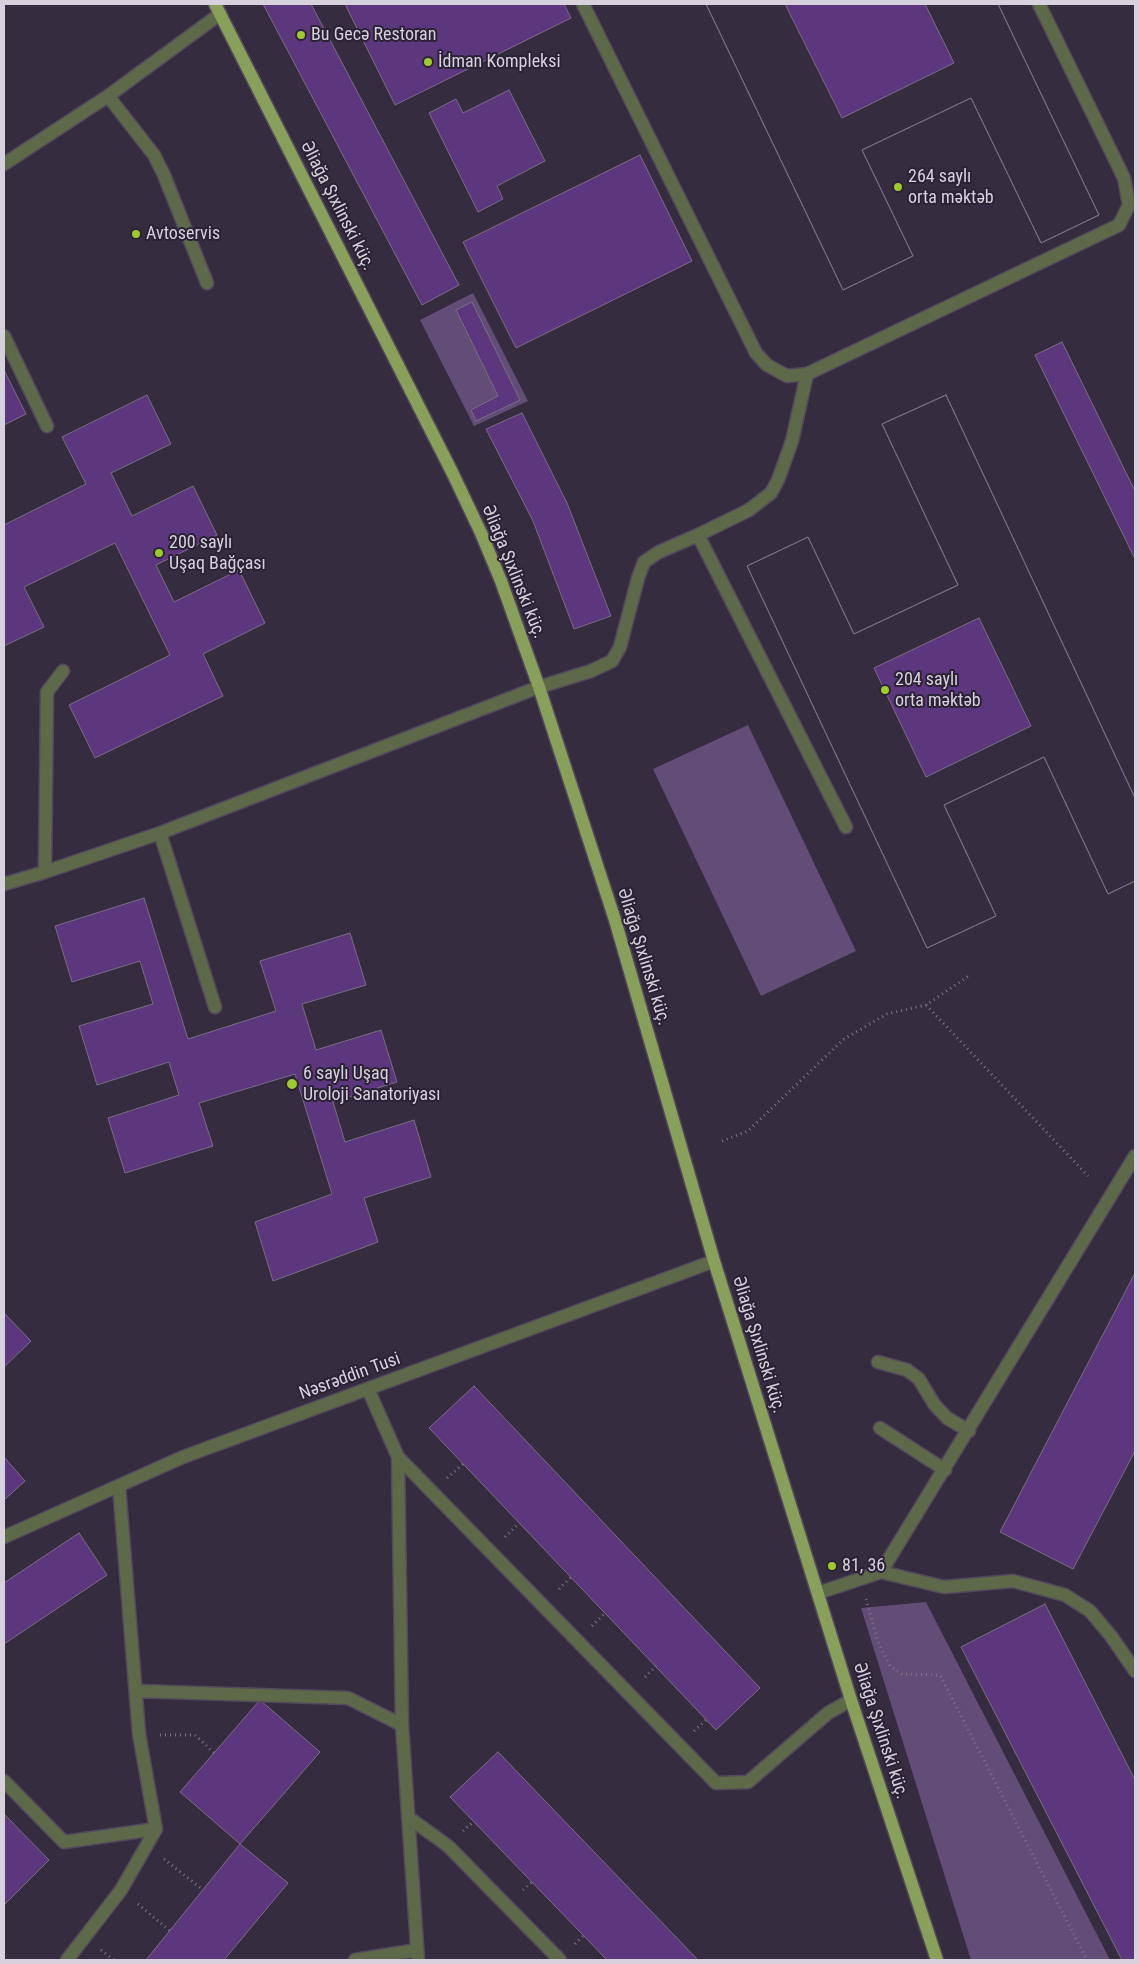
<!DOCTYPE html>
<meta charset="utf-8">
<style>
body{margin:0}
#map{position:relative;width:1139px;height:1964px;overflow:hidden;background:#352c40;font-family:"Roboto Condensed",sans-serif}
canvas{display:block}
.frame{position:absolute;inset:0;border:5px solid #d6d1dd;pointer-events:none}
</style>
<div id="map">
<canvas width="1139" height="1964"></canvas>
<div class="frame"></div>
</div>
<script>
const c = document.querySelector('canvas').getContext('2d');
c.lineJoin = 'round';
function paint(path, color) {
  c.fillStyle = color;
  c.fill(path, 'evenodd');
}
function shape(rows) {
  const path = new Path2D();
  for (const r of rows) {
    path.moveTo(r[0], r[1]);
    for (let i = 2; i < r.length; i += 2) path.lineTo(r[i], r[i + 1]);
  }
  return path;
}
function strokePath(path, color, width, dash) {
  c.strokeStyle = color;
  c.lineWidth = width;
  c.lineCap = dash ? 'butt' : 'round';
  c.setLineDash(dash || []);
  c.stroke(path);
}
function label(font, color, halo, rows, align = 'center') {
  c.font = font + ' "Roboto Condensed",sans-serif';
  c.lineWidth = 4;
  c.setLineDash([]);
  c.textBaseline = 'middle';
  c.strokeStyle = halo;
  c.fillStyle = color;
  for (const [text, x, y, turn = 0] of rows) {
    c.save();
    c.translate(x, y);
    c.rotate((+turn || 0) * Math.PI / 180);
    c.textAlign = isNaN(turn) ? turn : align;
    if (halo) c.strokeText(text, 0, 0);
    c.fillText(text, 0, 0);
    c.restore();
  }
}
const green = shape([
 [473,293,528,401,474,426,420,320],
 [748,725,856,951,761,996,653,769],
 [926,1602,1110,1960,971,1960,861,1608]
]);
const building = shape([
 [263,4,311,4,459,285,422,305,263,4],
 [345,4,564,4,571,18,395,105,345,4],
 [706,4,785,4,842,118,954,63,925,4,998,4,1099,215,1041,243,971,98,862,150,913,256,843,290,706,4],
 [706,4,998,4,1099,215,1041,243,971,98,862,150,913,256,843,290,706,4],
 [509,90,545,161,497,186,503,199,478,212,429,113,456,99,463,113,509,90],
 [640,155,692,261,516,348,463,242,640,155],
 [472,302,520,400,476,421,471,410,498,396,456,310,472,302],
 [1062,342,1135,491,1135,559,1035,355,1062,342],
 [4,370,26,414,4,425,4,370],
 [147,395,171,444,111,473,132,516,193,486,217,535,156,565,174,602,239,570,265,623,203,654,223,696,95,758,69,705,170,655,115,543,24,587,44,627,4,646,4,525,86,484,62,437,147,395],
 [946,395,1135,798,1135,881,1108,894,1044,757,944,805,996,916,927,948,747,566,808,537,854,634,958,585,882,424,946,395],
 [979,618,1031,726,926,777,874,668,979,618],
 [946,395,1135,798,1135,881,1108,894,1044,757,944,805,996,916,927,948,747,566,808,537,854,634,958,585,882,424,946,395],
 [522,413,567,503,611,616,574,629,533,521,486,429,522,413],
 [144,898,188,1039,276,1011,260,961,350,933,366,985,302,1004,316,1050,381,1030,397,1082,333,1102,345,1142,414,1120,431,1177,364,1198,378,1242,273,1281,255,1222,332,1194,295,1074,199,1103,213,1146,125,1173,108,1118,179,1095,169,1062,97,1085,79,1026,153,1004,140,961,72,982,55,926,144,898],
 [1135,1273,1135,1451,1073,1569,1000,1532,1135,1273],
 [4,1313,31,1341,4,1367,4,1313],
 [474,1386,760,1688,716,1730,429,1428,474,1386],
 [4,1457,25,1481,4,1500,4,1457],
 [79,1533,107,1575,4,1644,4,1583,79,1533],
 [1045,1604,1135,1780,1135,1960,1122,1960,961,1647,1045,1604],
 [260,1700,320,1752,240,1844,180,1792,260,1700],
 [498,1752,698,1960,607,1960,450,1797,498,1752],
 [4,1814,49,1860,4,1905,4,1814],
 [240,1844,288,1883,224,1960,146,1960,240,1844]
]);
const path = shape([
 [926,1005,1088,1176],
 [722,1141,748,1131,844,1039,887,1014,926,1005,970,975],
 [447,1478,463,1464],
 [505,1537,519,1523],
 [559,1589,571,1577],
 [866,1599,878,1642,890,1666,902,1674,940,1675,1087,1960],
 [592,1626,605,1613],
 [645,1677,656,1666],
 [694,1731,706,1720],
 [160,1735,195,1735,214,1753],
 [463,1831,474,1821],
 [164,1859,203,1890],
 [523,1890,532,1882],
 [138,1904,170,1931],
 [575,1944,583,1936],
 [101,1950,114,1960]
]);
const minor = shape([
 [583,4,756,353,767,365,787,376,807,374,1119,225,1129,205,1124,178,1039,4],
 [108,96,154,155,164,175,207,283],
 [4,164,108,96,220,14],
 [4,336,47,426],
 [698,535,846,827],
 [160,833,215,1007],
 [45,872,47,692,63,671],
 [4,884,45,872,160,833,539,687,591,671,612,661,620,647,638,578,644,562,659,552,698,535,749,510,771,493,778,480,792,441,807,374],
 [878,1362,907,1370,919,1379,934,1404,947,1418,969,1431],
 [368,1389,398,1457,402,1725,418,1960],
 [880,1428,945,1470],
 [398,1457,716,1783,748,1782,828,1713,851,1700],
 [4,1537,183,1457,714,1261],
 [881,1572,944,1587,1013,1581,1065,1595,1090,1611,1111,1636,1135,1671],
 [818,1593,881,1572,1135,1156],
 [136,1691,348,1698,402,1725],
 [4,1781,64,1842,156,1829],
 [408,1817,448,1846,560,1960],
 [67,1960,121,1890,156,1829,139,1734,119,1486],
 [355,1960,417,1950]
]);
const major = shape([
 [215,4,452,472,481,533,501,581,539,687,615,920,714,1261,851,1700,937,1960]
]);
const markers = [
 [301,35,5,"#9eca2e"],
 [428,62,5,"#9eca2e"],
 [898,187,5,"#9eca2e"],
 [136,234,5,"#9eca2e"],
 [159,553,5,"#9eca2e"],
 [885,690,5,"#9eca2e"],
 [292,1084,6,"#9eca2e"],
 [832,1566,5,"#9eca2e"]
];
const poiNames = [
 ["Bu Gecə Restoran",311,35],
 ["İdman Kompleksi",438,62],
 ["264 saylı",908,177],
 ["orta məktəb",908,198],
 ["Avtoservis",146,234],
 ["200 saylı",169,543],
 ["Uşaq Bağçası",169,564],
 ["204 saylı",895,680],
 ["orta məktəb",895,701],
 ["6 saylı Uşaq",303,1074],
 ["Uroloji Sanatoriyası",303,1095],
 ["81, 36",842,1566]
];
const streetNames = [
 ["Əliağa Şıxlinski küç.",337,206,63],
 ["Əliağa Şıxlinski küç.",513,572,68],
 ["Əliağa Şıxlinski küç.",643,957,73],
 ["Əliağa Şıxlinski küç.",758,1345,73],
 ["Nəsrəddin Tusi",350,1377,-20],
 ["Əliağa Şıxlinski küç.",880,1731,72]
];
paint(green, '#624d77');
paint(building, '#5c377d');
strokePath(building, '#786e84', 1);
strokePath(minor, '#524a5c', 15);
strokePath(major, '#524a5c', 15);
strokePath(path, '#7b7485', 3, [1, 4]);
strokePath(minor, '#5d6948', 12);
strokePath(major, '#88a05a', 12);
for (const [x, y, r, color] of markers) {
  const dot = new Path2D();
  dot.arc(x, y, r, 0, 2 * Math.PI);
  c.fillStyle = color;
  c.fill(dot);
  strokePath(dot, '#2b2235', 2);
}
label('18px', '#d6d1dd', '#2b2235', poiNames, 'left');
label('18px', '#d6d1dd', '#2b2235', streetNames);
</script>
